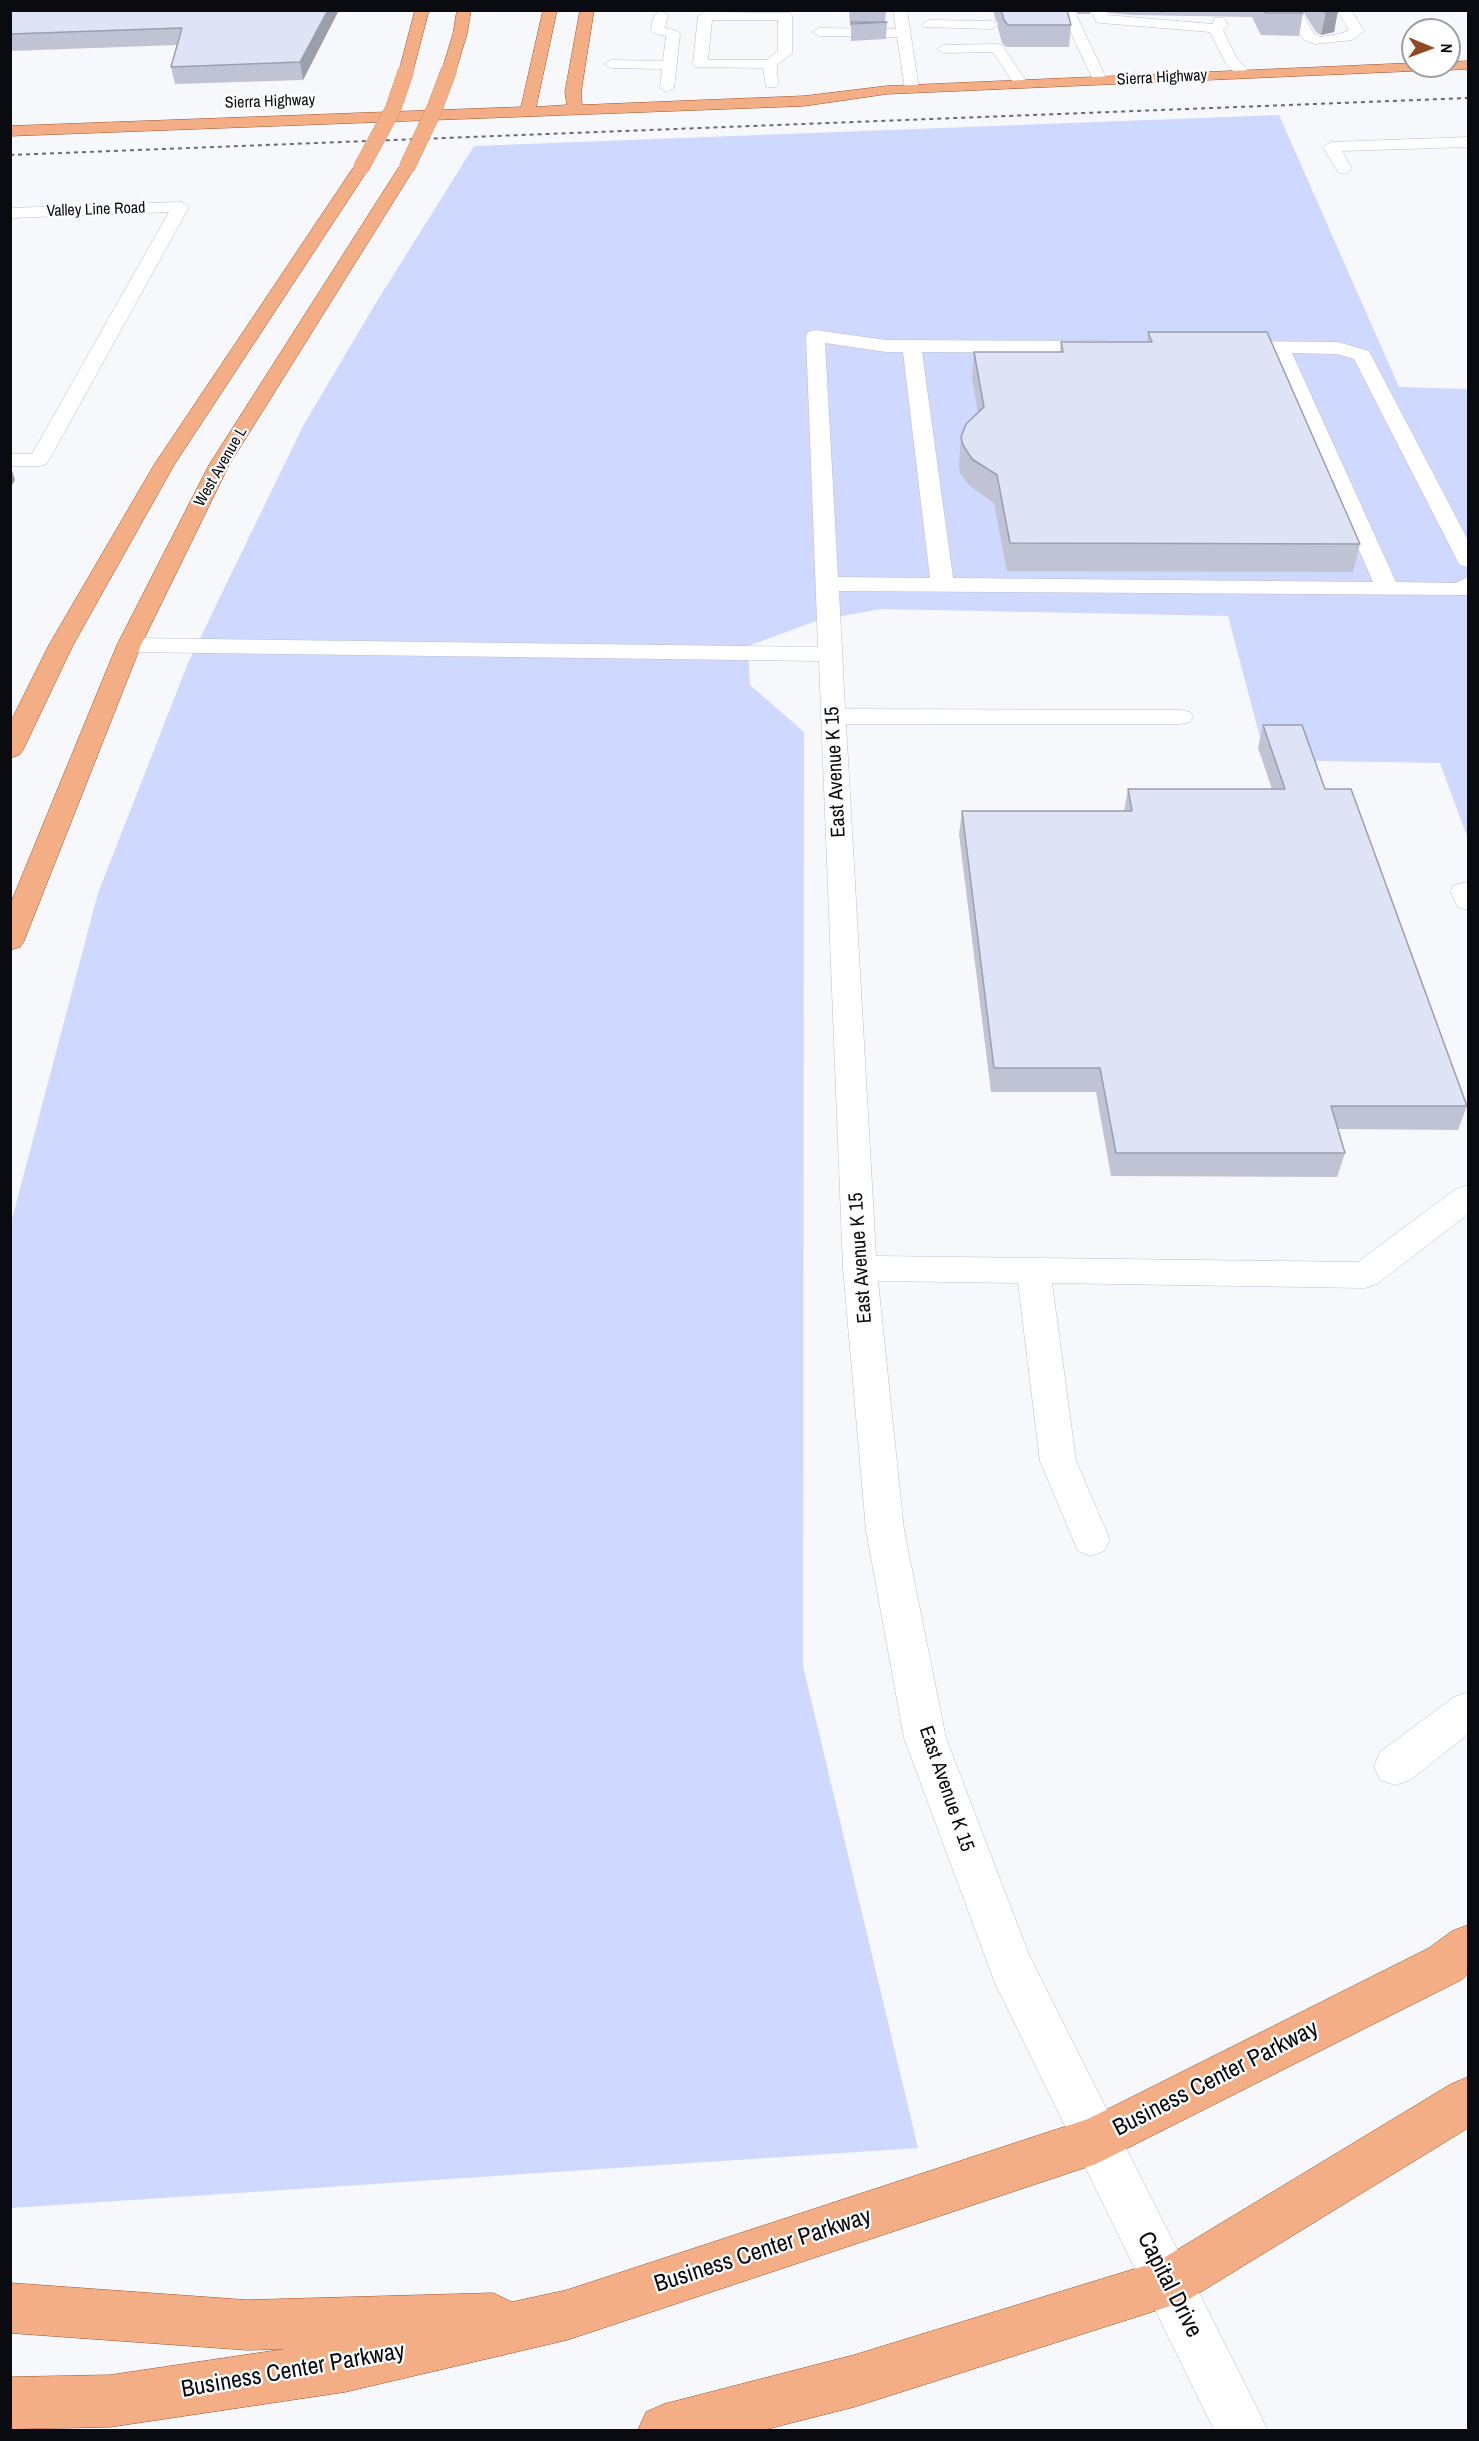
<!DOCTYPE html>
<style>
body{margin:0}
#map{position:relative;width:1479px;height:2441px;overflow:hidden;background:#f7f8fc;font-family:"Archivo Narrow",sans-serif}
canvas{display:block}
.frame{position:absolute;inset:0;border:12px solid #0a0b11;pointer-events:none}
.north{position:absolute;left:1401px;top:18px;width:60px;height:60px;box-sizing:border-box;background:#fff;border:2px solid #9d9da0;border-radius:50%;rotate:91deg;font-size:16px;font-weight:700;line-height:24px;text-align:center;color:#0a0b11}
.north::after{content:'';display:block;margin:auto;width:21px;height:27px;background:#904a22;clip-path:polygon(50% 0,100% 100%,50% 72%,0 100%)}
</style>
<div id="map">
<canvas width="1479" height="2441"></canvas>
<div class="frame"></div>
<div class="north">N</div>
</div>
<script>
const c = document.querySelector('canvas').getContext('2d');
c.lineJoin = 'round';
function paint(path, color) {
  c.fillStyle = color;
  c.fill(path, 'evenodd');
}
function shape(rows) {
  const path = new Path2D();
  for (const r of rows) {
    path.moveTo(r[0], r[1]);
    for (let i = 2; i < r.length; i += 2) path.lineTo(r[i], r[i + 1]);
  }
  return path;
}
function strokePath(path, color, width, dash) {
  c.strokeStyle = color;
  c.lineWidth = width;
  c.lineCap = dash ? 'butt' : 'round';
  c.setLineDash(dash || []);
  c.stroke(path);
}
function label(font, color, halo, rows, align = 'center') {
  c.font = font + ' "Archivo Narrow",sans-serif';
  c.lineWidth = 4.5;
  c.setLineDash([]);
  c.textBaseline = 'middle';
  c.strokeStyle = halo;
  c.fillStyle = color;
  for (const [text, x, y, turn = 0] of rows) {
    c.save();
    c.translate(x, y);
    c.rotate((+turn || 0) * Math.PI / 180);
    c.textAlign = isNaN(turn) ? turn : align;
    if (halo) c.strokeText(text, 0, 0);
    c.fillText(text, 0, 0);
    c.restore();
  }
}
const green = shape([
 [1279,115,1399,387,1468,389,1468,839,1440,763,1266,760,1228,616,881,609,816,621,748,646,750,685,804,732,803,1666,918,2148,11,2208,11,1223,98,893,188,663,303,426,374,306,474,146]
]);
const minor = shape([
 [893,10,907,10,919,89,917,92,912,93,905,89,897,37,819,36,812,32,819,28,896,29,893,10],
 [1060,10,1074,10,1107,80,1105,83,1100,84,1093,80,1060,10],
 [1091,10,1105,10,1107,15,1213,24,1214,18,1224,18,1228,25,1223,30,1237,59,1251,74,1249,77,1239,77,1226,64,1210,32,1101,23,1096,22,1091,10],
 [1286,10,1300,10,1314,34,1321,37,1343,33,1349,30,1337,10,1351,10,1364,31,1352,40,1315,44,1304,40,1286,10],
 [661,11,668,15,665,28,678,31,680,34,674,88,667,92,660,88,662,69,611,68,604,64,611,60,663,61,666,36,653,33,651,30,654,15,661,11],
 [705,12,790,13,792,16,792,53,777,65,778,84,776,87,766,87,763,68,695,67,693,64,698,16,705,12],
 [712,20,778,20,778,51,767,60,708,60,712,20],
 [929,20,991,21,998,25,991,29,924,27,922,24,929,20],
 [997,44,1002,45,1028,84,1026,87,1016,87,993,52,944,53,937,49,944,45,997,44],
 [1468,137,1468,147,1342,151,1352,169,1344,174,1338,172,1323,147,1331,142,1468,137],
 [181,202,189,207,49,460,46,464,39,466,10,466,10,454,32,454,169,212,10,218,10,208,181,202],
 [815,330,886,340,1106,341,1113,343,1116,347,1113,351,1106,353,922,352,953,578,1373,582,1273,353,1222,351,1219,347,1222,343,1229,341,1338,342,1369,351,1468,540,1468,567,1460,565,1457,560,1354,359,1337,354,1292,353,1396,582,1456,583,1468,577,1468,595,839,591,845,709,1181,710,1190,712,1193,717,1190,722,1181,724,846,724,876,1256,1358,1262,1456,1189,1468,1185,1468,1214,1377,1284,1365,1288,1052,1283,1076,1461,1110,1540,1104,1551,1091,1556,1078,1551,1040,1461,1018,1283,878,1281,904,1530,946,1738,1029,1955,1259,2412,1267,2430,1214,2430,995,1983,904,1738,866,1530,843,1268,819,661,129,652,121,650,117,645,121,640,129,638,818,647,806,336,808,332,815,330],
 [825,343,886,352,903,352,930,578,838,577,825,343],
 [1468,882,1468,910,1458,907,1450,891,1454,885,1468,882],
 [1468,1692,1468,1734,1410,1780,1395,1785,1380,1780,1374,1766,1380,1752,1454,1697,1468,1692]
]);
const major = shape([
 [415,10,429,10,413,71,406,75,399,71,415,10],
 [457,10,471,10,467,34,456,70,449,74,442,70,453,34,457,10],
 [543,10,557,10,536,107,567,105,565,92,580,10,594,10,581,92,582,105,804,96,887,86,1413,63,1413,66,1449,66,1449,62,1468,61,1468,69,1449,70,1442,67,1436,70,887,94,804,106,10,136,10,126,521,107,543,10],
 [407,162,415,167,229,465,141,645,24,941,20,947,10,950,10,905,117,645,209,465,399,167,407,162],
 [361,163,369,168,174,465,73,645,23,750,19,755,10,758,10,723,49,645,154,465,353,168,361,163],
 [1468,1925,1468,1974,1461,1980,1096,2164,567,2340,345,2392,110,2427,10,2429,10,2377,110,2375,285,2349,247,2350,10,2333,10,2283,247,2300,493,2293,512,2302,567,2290,1088,2119,1429,1948,1452,1931,1468,1925],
 [1468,2077,1468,2128,1186,2301,854,2407,763,2430,638,2430,646,2412,664,2404,854,2355,1157,2262,1451,2084,1468,2077]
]);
const rail = shape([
 [10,155,1468,98]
]);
const majorBridge = shape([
 [407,167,434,110,449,70],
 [361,168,393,109,406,71]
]);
const wall = shape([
 [10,10,339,10,303,80,175,84,171,67,177,45,10,51],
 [849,10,886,10,885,22,887,22,886,39,851,41,851,26,850,26],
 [993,10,1067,10,1071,25,1069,47,1006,47,1002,43,998,28,998,23,996,21],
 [1076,10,1091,10,1090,14,1078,14],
 [1107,10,1301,10,1303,13,1299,36,1261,35,1252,17,1134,15,1109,13],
 [1302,10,1338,10,1334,32,1321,35,1316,32],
 [1148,332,1360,544,1353,572,1007,571,994,503,970,486,960,473,959,464,961,437,978,413,972,378,974,352,1060,352,1061,342,1147,342],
 [1263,725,1325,789,1467,1106,1458,1130,1338,1129,1345,1153,1337,1177,1111,1176,1096,1092,991,1092,959,834,962,811,1124,811,1128,789,1272,789,1258,748]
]);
const shadedWall = shape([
 [328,10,339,10,303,80,300,62],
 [1338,10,1334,32,1321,35,1326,13],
 [10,464,15,480,10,488]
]);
const building = shape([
 [10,10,328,10,300,62,171,67,182,28,10,34,10,10],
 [1001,10,1067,10,1071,25,1008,25,1004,20,1001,10],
 [1264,10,1301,10,1303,13,1265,13,1264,10],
 [1321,10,1337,10,1326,13,1321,10],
 [851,22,887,22,852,24,851,22],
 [1148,332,1267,332,1360,544,1010,543,997,475,972,459,963,445,961,437,966,424,984,407,974,352,1063,352,1061,342,1152,342,1148,332],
 [1263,725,1302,725,1325,789,1351,789,1467,1106,1331,1106,1345,1153,1116,1153,1100,1068,994,1068,962,811,1132,811,1128,789,1285,789,1263,725]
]);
const farStreetnames = [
 ["Sierra Highway",1162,78,-3],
 ["Sierra Highway",270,102,-2],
 ["Valley Line Road",96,210,-2],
 ["West Avenue L",221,467,-60]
];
const streetNames = [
 ["East Avenue K 15",836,772,-93],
 ["East Avenue K 15",861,1258,-94],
 ["East Avenue K 15",946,1789,71]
];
const nearStreetnames = [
 ["Business Center Parkway",1216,2079,-27],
 ["Business Center Parkway",763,2251,-18],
 ["Capital Drive",1169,2285,63],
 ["Business Center Parkway",293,2371,-10]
];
paint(green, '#cfd8fe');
strokePath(minor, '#b9bed0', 1);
strokePath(major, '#9c5228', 1);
paint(minor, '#fff');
paint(major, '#f3ae85');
strokePath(rail, '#696a70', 2, [4, 4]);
strokePath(majorBridge, '#9c5228', 16, []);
strokePath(majorBridge, '#f3ae85', 16);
paint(wall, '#bfc3d4');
paint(shadedWall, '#9b9fac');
paint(building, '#dee3f6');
strokePath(building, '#9b9fac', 1.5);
label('16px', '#0a0b11', '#fff', farStreetnames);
label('20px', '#0a0b11', '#fff', streetNames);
label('24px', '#0a0b11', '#fff', nearStreetnames);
</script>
